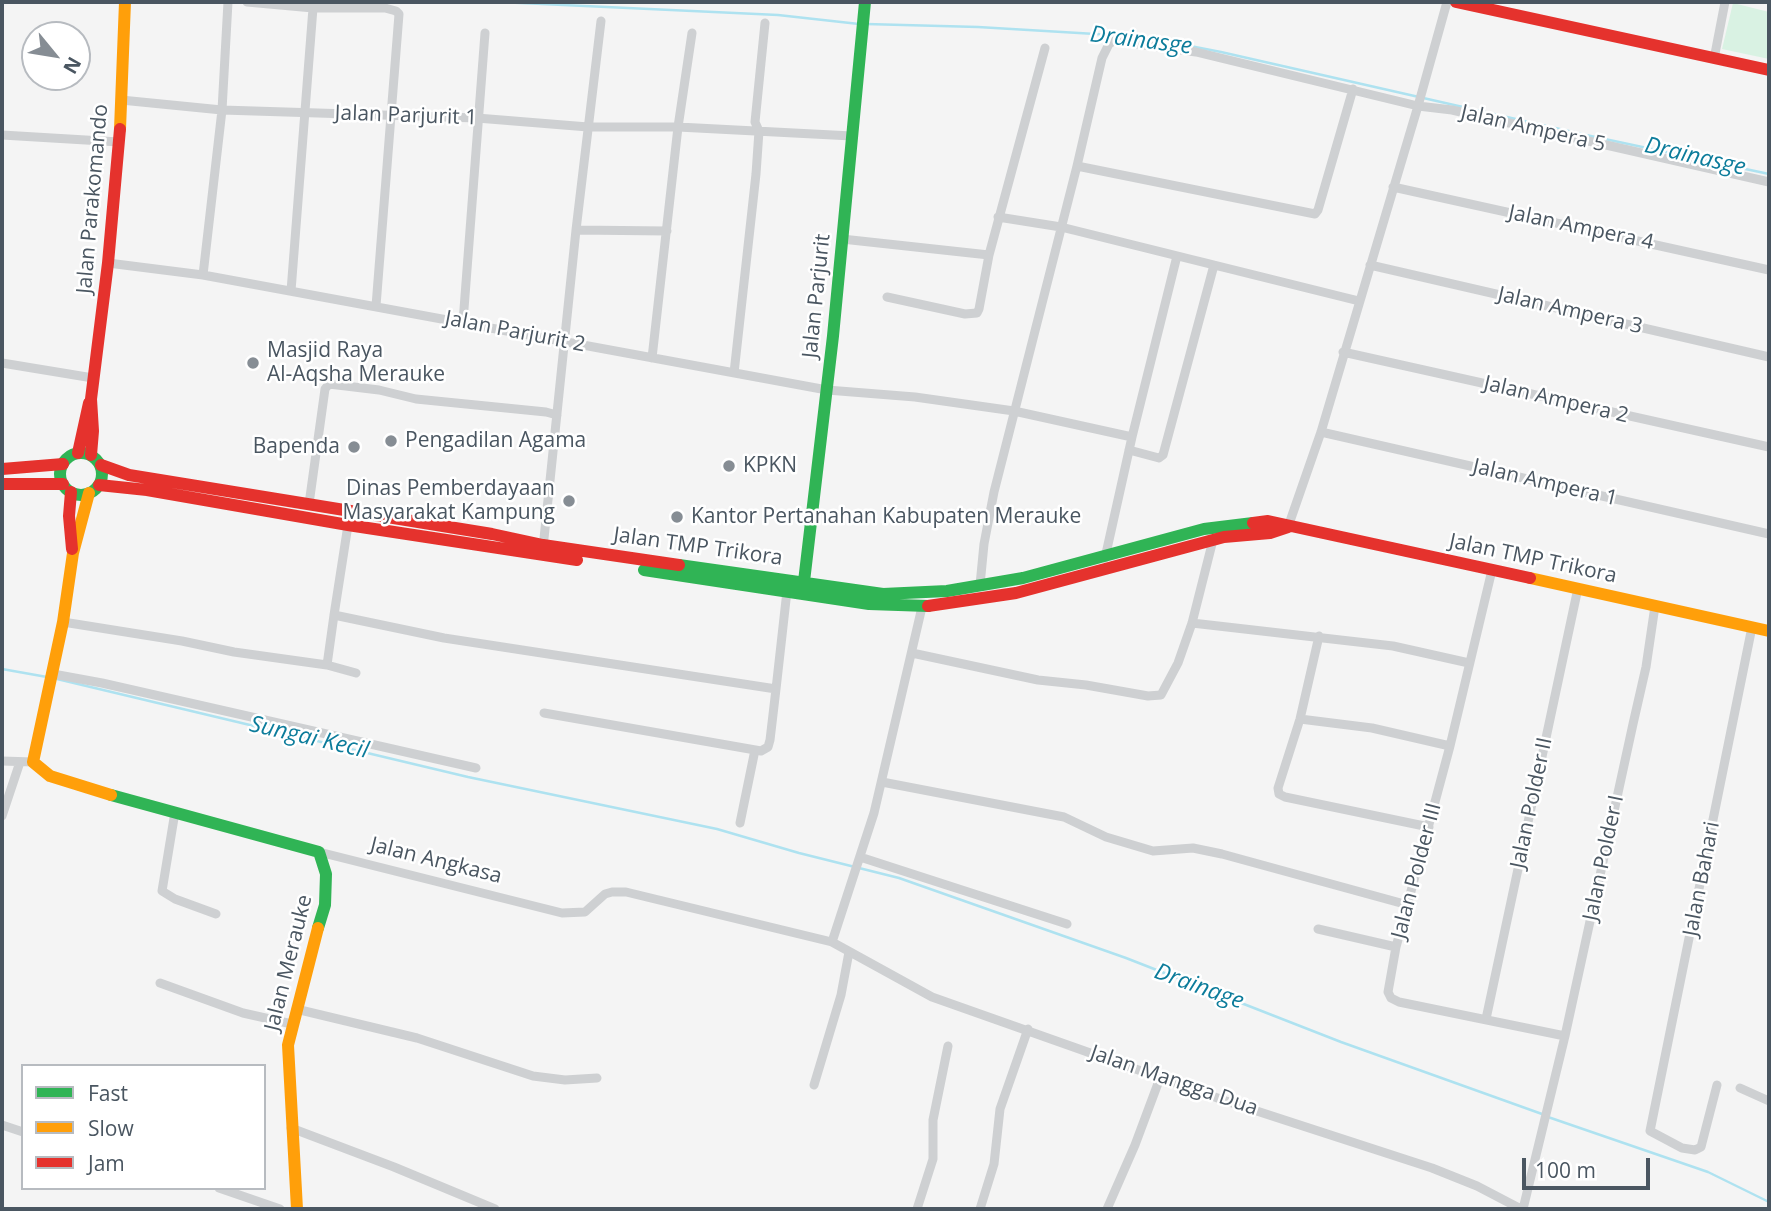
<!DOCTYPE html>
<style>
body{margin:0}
#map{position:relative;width:1771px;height:1211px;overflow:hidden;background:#f4f4f4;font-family:"Open Sans",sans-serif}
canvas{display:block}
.frame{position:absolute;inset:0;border:4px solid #4a5661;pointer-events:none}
.legend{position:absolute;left:21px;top:1064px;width:245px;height:126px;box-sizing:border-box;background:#fff;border:2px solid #b7bbc0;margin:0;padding:9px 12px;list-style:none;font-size:21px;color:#4a5661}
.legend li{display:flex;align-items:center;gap:14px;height:35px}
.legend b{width:35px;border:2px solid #b7bbc0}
.north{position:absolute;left:21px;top:21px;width:70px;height:70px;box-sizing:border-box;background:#fff;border:2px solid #b7bbc0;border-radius:50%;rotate:120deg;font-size:19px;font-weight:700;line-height:28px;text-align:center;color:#4a5661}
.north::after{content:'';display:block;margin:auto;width:24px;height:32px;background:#868d94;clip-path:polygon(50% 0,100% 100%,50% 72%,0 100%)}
.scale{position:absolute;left:1522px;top:1158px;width:128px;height:32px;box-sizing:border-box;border:4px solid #4a5661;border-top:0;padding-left:9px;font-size:21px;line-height:24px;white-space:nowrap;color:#4a5661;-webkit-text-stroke:5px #fff;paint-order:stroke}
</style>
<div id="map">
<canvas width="1771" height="1211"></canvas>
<div class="frame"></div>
<ul class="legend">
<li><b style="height:9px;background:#30b455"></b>Fast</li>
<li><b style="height:9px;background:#ff9f0a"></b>Slow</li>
<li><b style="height:9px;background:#e5322d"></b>Jam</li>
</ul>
<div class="north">N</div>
<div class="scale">100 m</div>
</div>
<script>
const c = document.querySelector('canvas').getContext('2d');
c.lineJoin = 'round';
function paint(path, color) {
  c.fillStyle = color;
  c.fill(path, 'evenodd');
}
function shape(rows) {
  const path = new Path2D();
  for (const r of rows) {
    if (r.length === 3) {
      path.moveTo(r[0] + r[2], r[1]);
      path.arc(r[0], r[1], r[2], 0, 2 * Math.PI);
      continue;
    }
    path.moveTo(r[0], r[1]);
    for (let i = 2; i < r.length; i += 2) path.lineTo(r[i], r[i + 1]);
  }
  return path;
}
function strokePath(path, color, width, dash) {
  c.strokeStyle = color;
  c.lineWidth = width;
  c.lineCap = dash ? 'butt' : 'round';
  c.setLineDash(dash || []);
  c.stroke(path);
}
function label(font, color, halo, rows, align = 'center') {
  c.font = font + ' "Open Sans",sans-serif';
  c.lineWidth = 5;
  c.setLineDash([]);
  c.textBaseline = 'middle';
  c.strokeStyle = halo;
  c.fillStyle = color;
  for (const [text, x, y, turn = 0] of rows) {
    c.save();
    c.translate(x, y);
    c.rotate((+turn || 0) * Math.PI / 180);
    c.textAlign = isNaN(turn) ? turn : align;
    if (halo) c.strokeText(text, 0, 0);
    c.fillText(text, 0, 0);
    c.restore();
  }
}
const green = shape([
 [1733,3,1769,12,1769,59,1722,49]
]);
const stream = shape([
 [499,2,778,15,859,24],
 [866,24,978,27,1129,36,1154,39,1221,52,1586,135,1769,174],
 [2,669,47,677],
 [57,679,468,777,717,829,799,853,899,878,1126,958,1341,1042,1542,1114],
 [1548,1117,1708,1172,1769,1202]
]);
const street = shape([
 [247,2,313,8,385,8,396,11,399,14,376,306],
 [1714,59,1725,2],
 [121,100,222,110,228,2],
 [2,135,119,142],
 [1077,166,1315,214,1318,210,1353,89],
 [1393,187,1769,270],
 [998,217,1061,227,1359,301],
 [576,230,667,231],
 [842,239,989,255,1045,48],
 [108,263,203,275,222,110,477,118,588,127,678,127,852,136],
 [1370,265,1769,357],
 [203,275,827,390,915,397,1014,411,1132,437],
 [291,291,313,8],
 [887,297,965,314,977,313,979,309,989,255],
 [463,322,485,33],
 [1343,352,1769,447],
 [652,358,678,127,692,33],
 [2,363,93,378],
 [734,373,756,174,759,131,755,122,765,23],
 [1321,432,1769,534],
 [1129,450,1159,458,1163,455,1214,265],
 [309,504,325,389,329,384,379,390,416,399,546,412,557,415],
 [348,525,334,615,444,638,776,689,770,740,768,747,761,751,544,713],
 [1288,527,1321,432,1418,106,1447,2],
 [543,548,576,230,601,21],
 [1105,558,1132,437,1177,256],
 [1492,570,1450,746,1396,947,1388,992,1391,998,1399,1002,1565,1036],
 [980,585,984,544,994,492,1077,166,1102,58,1109,44,1114,41,1196,52,1418,106,1452,110,1769,182],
 [63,622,182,641,234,652,327,665,356,673],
 [1192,623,1393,646,1469,663],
 [1319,636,1300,719,1278,788,1279,794,1285,797,1429,827],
 [912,653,1038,680,1086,685,1148,696,1161,695,1178,663,1192,623,1213,540],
 [327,665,334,615],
 [53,674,102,683,476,768],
 [776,689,787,591],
 [1300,719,1372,728,1450,746],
 [2,761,33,762],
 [882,782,1064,817,1106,837,1153,851,1193,848,1222,854,1408,905],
 [175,812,162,891,175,899,216,914],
 [2,816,20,762],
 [740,823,755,750],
 [319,852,562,913,585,912,605,894,612,892,626,892,832,942,932,997,1226,1101,1432,1168,1477,1186,1521,1209],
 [860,857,1067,924],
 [1318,929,1396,947],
 [832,942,874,813,922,607],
 [160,983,243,1013,292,1024],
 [296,1009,417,1038,533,1076,565,1080,597,1078],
 [1486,1019,1578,588],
 [814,1085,841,995,849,952],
 [1717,1085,1701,1147,1695,1150,1682,1148,1650,1131,1752,627],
 [1740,1088,1769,1101],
 [2,1125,23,1132],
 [291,1128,394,1167,495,1209],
 [219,1188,280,1209],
 [917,1209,933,1159,933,1120,948,1046],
 [980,1209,994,1164,1000,1109,1028,1029],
 [1107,1209,1135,1145,1160,1078],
 [1523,1209,1565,1036,1633,724,1646,667,1655,606]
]);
const fast = shape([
 [81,474,21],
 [679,565,883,594,947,591,1023,578,1204,529,1253,523],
 [644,570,869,604,928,606],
 [803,590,833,336,865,2],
 [111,795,319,852,326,874,325,905,318,928]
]);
const slow = shape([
 [120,129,125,2],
 [89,493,73,553,63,622,33,762,50,776,111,795],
 [1530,578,1769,631],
 [297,1209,288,1045,318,928]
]);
const jam = shape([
 [1456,2,1769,70],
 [78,453,89,403],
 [91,455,93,431,91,399,108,263,120,129],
 [101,465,129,475,492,534,543,545,679,565],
 [2,469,63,464],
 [2,484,63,484],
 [99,485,147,490,348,525,577,560],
 [71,492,69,516,72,549],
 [1253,523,1268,521,1530,578],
 [928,606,1016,593,1224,537,1270,533,1288,527]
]);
const markers = [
 [253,363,7,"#868d94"],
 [391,441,7,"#868d94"],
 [354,447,7,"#868d94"],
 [729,466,7,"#868d94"],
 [569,501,7,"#868d94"],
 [677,517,7,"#868d94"]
];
const streetNames = [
 ["Jalan Parjurit 1",406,116,2],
 ["Jalan Ampera 5",1533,129,13],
 ["Jalan Parakomando",93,199,-85],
 ["Jalan Ampera 4",1581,228,12],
 ["Jalan Parjurit",817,296,-84],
 ["Jalan Ampera 3",1570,311,13],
 ["Jalan Parjurit 2",515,332,11],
 ["Jalan Ampera 2",1556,400,13],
 ["Jalan Ampera 1",1545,483,13],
 ["Jalan TMP Trikora",698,547,8],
 ["Jalan TMP Trikora",1533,559,12],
 ["Jalan Polder II",1532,803,-78],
 ["Jalan Polder I",1604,858,-78],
 ["Jalan Angkasa",436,861,14],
 ["Jalan Polder III",1417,871,-75],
 ["Jalan Bahari",1702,879,-79],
 ["Jalan Merauke",289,963,-76],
 ["Jalan Mangga Dua",1174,1081,19]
];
const poiNames = [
 ["Masjid Raya",267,351],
 ["Al-Aqsha Merauke",267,375],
 ["Pengadilan Agama",405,441],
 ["Bapenda",340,447,"right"],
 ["KPKN",743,466],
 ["Dinas Pemberdayaan",555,489,"right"],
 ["Masyarakat Kampung",555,513,"right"],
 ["Kantor Pertanahan Kabupaten Merauke",691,517]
];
const waterNames = [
 ["Drainasge",1141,41,7],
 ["Drainasge",1695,157,13],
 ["Sungai Kecil",309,738,13],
 ["Drainage",1199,987,20]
];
paint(green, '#d9f2e3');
strokePath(stream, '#aee2f0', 2.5);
strokePath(street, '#ced0d2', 9);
strokePath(fast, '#30b455', 12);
strokePath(slow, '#ff9f0a', 12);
strokePath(jam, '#e5322d', 12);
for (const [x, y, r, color] of markers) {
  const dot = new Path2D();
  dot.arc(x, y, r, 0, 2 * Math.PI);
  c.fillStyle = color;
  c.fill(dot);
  strokePath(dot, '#fff', 2.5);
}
label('21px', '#4a5661', '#fff', streetNames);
label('21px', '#4a5661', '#fff', poiNames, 'left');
label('italic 23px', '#0c7c9b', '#fff', waterNames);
</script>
